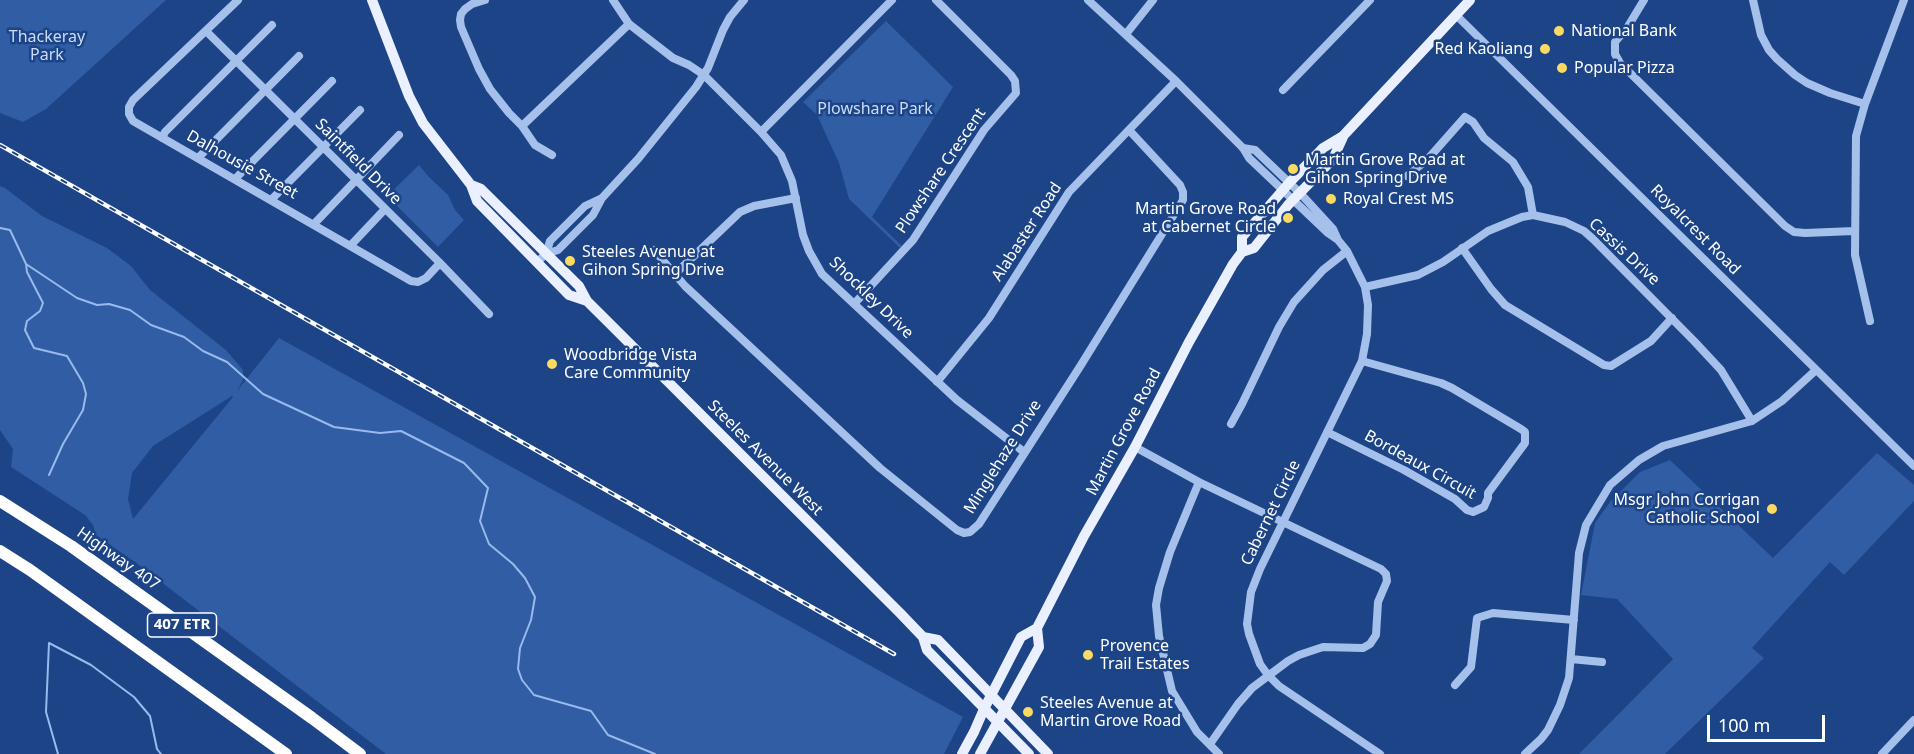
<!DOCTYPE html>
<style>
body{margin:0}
#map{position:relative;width:1914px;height:754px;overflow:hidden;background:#1c4487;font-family:"Noto Sans",sans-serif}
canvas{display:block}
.scale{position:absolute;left:1707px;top:715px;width:118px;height:27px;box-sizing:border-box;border:3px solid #fff;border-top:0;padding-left:8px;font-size:18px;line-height:21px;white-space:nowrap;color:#fff;-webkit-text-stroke:4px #1c4487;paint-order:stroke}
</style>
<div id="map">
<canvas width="1914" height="754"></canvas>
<div class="scale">100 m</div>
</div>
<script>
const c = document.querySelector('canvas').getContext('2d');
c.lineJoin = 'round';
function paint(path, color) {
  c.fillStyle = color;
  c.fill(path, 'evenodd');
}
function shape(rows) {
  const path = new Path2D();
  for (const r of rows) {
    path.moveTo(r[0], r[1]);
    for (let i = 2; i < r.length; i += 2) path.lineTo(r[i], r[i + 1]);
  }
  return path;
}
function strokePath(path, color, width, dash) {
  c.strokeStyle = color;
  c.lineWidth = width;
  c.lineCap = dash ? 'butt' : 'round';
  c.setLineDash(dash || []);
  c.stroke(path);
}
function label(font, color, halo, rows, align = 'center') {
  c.font = font + ' "Noto Sans",sans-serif';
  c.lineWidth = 5;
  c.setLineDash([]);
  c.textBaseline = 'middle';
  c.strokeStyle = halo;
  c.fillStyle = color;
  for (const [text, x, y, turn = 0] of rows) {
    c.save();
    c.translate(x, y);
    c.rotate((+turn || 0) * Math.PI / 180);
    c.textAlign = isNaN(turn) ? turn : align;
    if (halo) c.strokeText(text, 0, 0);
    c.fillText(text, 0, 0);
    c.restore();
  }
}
const green = shape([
 [0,0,166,0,46,109,23,122,0,113],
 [886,21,953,87,872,217,902,246,900,248,849,199,839,163,817,115,803,102],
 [419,165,428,176,448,195,455,210,464,220,438,247,387,196],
 [0,186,5,188,42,216,107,248,131,266,150,290,226,350,243,370,243,380,237,391,279,338,963,717,944,754,386,754,135,562,96,535,93,525,85,515,11,467,13,449,0,430],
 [232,396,233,397,133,519,128,499,132,473,153,446],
 [1877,453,1914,485,1914,501,1844,575,1830,562,1752,648,1764,658,1665,754,1579,754,1673,659,1617,599,1581,595,1595,523,1610,502,1640,472,1670,460,1773,558]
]);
const stream = shape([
 [0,228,10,230,26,264,77,298,97,305,109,304,130,310,151,325,184,337,203,351,227,362,263,394,334,427,380,433,401,431,464,463,488,488,480,521,489,544,513,564,525,578,535,597,531,620,520,648,518,669,522,680,534,695,591,711,608,735,655,754],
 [26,264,27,272,43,303,40,311,27,321,25,330,34,348,67,356,83,383,86,394,83,410,63,444,49,475],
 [58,754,46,712,49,643,91,665,134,697,150,716,157,749,161,754]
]);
const minor = shape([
 [238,0,133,100,129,107,129,114,133,121,411,281,418,282,426,278,440,263],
 [485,0,472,4,465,9,461,14,460,20,461,27,479,69,490,89,509,113,522,126,535,145,552,155],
 [613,0,629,24,673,58,689,65,704,75,761,132,781,155,792,181,803,235,809,251,822,274,957,400,1024,452],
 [1088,0,1176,81,1243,148,1249,158,1328,233,1338,240],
 [1644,0,1627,28,1615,42,1615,54,1620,63,1785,226,1794,232,1805,233,1854,231],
 [1753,0,1761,35,1769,50,1777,59,1795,75,1807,83,1830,93,1865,104],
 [1456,15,1914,466],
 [206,31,440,263,489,314],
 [1126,34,1153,0],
 [1283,90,1370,0],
 [522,126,629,24],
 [761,132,892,0],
 [162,138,165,132,272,25],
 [1243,148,1255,150,1300,193,1333,229,1338,240,1347,251,1365,287,1368,305,1367,334,1362,361,1260,569,1251,592,1247,624,1249,634,1260,664,1268,675,1279,686,1380,754],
 [198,158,299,56],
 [1407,176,1427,160,1465,117,1473,122,1484,138,1513,162,1528,187,1533,215],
 [236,178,332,81],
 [272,199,360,110],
 [314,224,399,135],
 [351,245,385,209],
 [1462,248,1491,289,1505,305,1604,365,1611,366,1651,341,1672,318],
 [654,250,685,286,880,468,957,530,964,533,970,532,979,524,1081,365,1183,200,1183,192,1180,185,1129,130],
 [546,254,550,241,585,206,602,198],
 [537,262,546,254,558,250,593,215,602,198,638,159,696,87,708,68,723,30,730,17,744,0],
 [675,274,740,212,754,206,796,198],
 [1365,287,1418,275,1443,262,1488,231,1522,217,1533,215,1565,222,1584,231,1593,239,1694,341,1721,370,1752,421],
 [854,304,913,240,984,130,1016,93,1015,81,1011,75,936,0],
 [1870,321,1855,255,1856,136,1865,104,1904,0],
 [937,382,989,318,1069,192,1176,81],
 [1231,424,1242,404,1279,327,1294,302,1323,270,1347,251],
 [1327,432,1404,470,1455,499,1467,510,1473,512,1484,507,1488,498,1488,493,1525,443,1525,432,1521,429,1452,388,1441,383,1362,361],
 [1135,447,1199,482,1381,569,1386,574,1387,581,1378,602,1376,635,1370,644,1363,648,1323,647,1299,655,1288,661,1252,688,1238,704,1210,744],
 [1199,482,1170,552,1159,588,1156,605,1159,636,1172,691,1197,732,1219,754],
 [1571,659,1602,662],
 [1455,685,1471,667,1477,618,1493,613,1574,620],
 [1525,754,1541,739,1548,730,1560,705,1569,678,1579,553,1586,525,1610,485,1639,460,1663,446,1752,421,1782,401,1816,370],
 [1882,754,1914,720]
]);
const major = shape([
 [372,0,409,96,423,123,471,185,477,201,569,295,587,301],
 [471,185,481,189,579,286,587,301,900,613,923,637,927,650,1029,754],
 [1242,252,1254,248,1288,205,1333,159,1343,137],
 [923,637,938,640,1048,754],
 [962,754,974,732,984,709,1021,637,1037,628,1084,536,1135,447,1189,342,1233,264,1242,252,1242,237,1290,182,1323,148,1343,136,1470,0],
 [980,754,1039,647,1037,628]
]);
const highway = shape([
 [0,501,71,546,312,718,360,754],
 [0,551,30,570,286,754]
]);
const rail = shape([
 [0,145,894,654]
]);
const markers = [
 [1559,31,6,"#fbd963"],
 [1545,49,6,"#fbd963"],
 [1562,68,6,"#fbd963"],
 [1293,169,6,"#fbd963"],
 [1331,199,6,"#fbd963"],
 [1288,218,6,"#fbd963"],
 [570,261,6,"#fbd963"],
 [552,364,6,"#fbd963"],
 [1772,509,6,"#fbd963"],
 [1088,655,6,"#fbd963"],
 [1028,712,6,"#fbd963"]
];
const shields = [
 [182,625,69]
];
const shieldNames = [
 ["407 ETR",182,625]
];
const poiNames = [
 ["National Bank",1571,31],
 ["Red Kaoliang",1533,49,"right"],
 ["Popular Pizza",1574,68],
 ["Martin Grove Road at",1305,160],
 ["Gihon Spring Drive",1305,178],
 ["Royal Crest MS",1343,199],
 ["Martin Grove Road",1276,209,"right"],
 ["at Cabernet Circle",1276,227,"right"],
 ["Steeles Avenue at",582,252],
 ["Gihon Spring Drive",582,270],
 ["Woodbridge Vista",564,355],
 ["Care Community",564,373],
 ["Msgr John Corrigan",1760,500,"right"],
 ["Catholic School",1760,518,"right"],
 ["Provence",1100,646],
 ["Trail Estates",1100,664],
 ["Steeles Avenue at",1040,703],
 ["Martin Grove Road",1040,721]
];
const parkNames = [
 ["Thackeray",47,37],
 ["Park",47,55],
 ["Plowshare Park",875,109]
];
const streetNames = [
 ["Saintfield Drive",358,162,45],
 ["Dalhousie Street",242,165,29],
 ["Plowshare Crescent",941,171,-56],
 ["Royalcrest Road",1695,230,45],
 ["Alabaster Road",1027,232,-57],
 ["Cassis Drive",1624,252,43],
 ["Shockley Drive",871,298,44],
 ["Martin Grove Road",1124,432,-62],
 ["Minglehaze Drive",1003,457,-58],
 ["Steeles Avenue West",765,458,45],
 ["Bordeaux Circuit",1420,465,29],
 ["Cabernet Circle",1271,513,-64],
 ["Highway 407",118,559,35]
];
paint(green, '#305da4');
strokePath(stream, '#98baed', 2);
strokePath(minor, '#a5c0eb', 8);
strokePath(major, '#eaf0ff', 10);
strokePath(highway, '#fff', 12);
strokePath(rail, '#fff', 4.5);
strokePath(rail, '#1c4487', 2, [7]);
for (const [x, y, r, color] of markers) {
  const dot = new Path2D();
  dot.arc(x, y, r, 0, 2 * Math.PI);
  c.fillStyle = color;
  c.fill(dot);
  strokePath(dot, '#1c4487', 2);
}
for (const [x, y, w] of shields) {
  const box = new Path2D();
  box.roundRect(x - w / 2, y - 12, w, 24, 4.5);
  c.fillStyle = '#1c4487';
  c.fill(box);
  strokePath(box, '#fff', 1.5);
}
label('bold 15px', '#fff', null, shieldNames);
label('16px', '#fff', '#1c4487', poiNames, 'left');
label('16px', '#cadcf8', '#1c4487', parkNames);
label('16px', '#fff', '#1c4487', streetNames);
</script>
